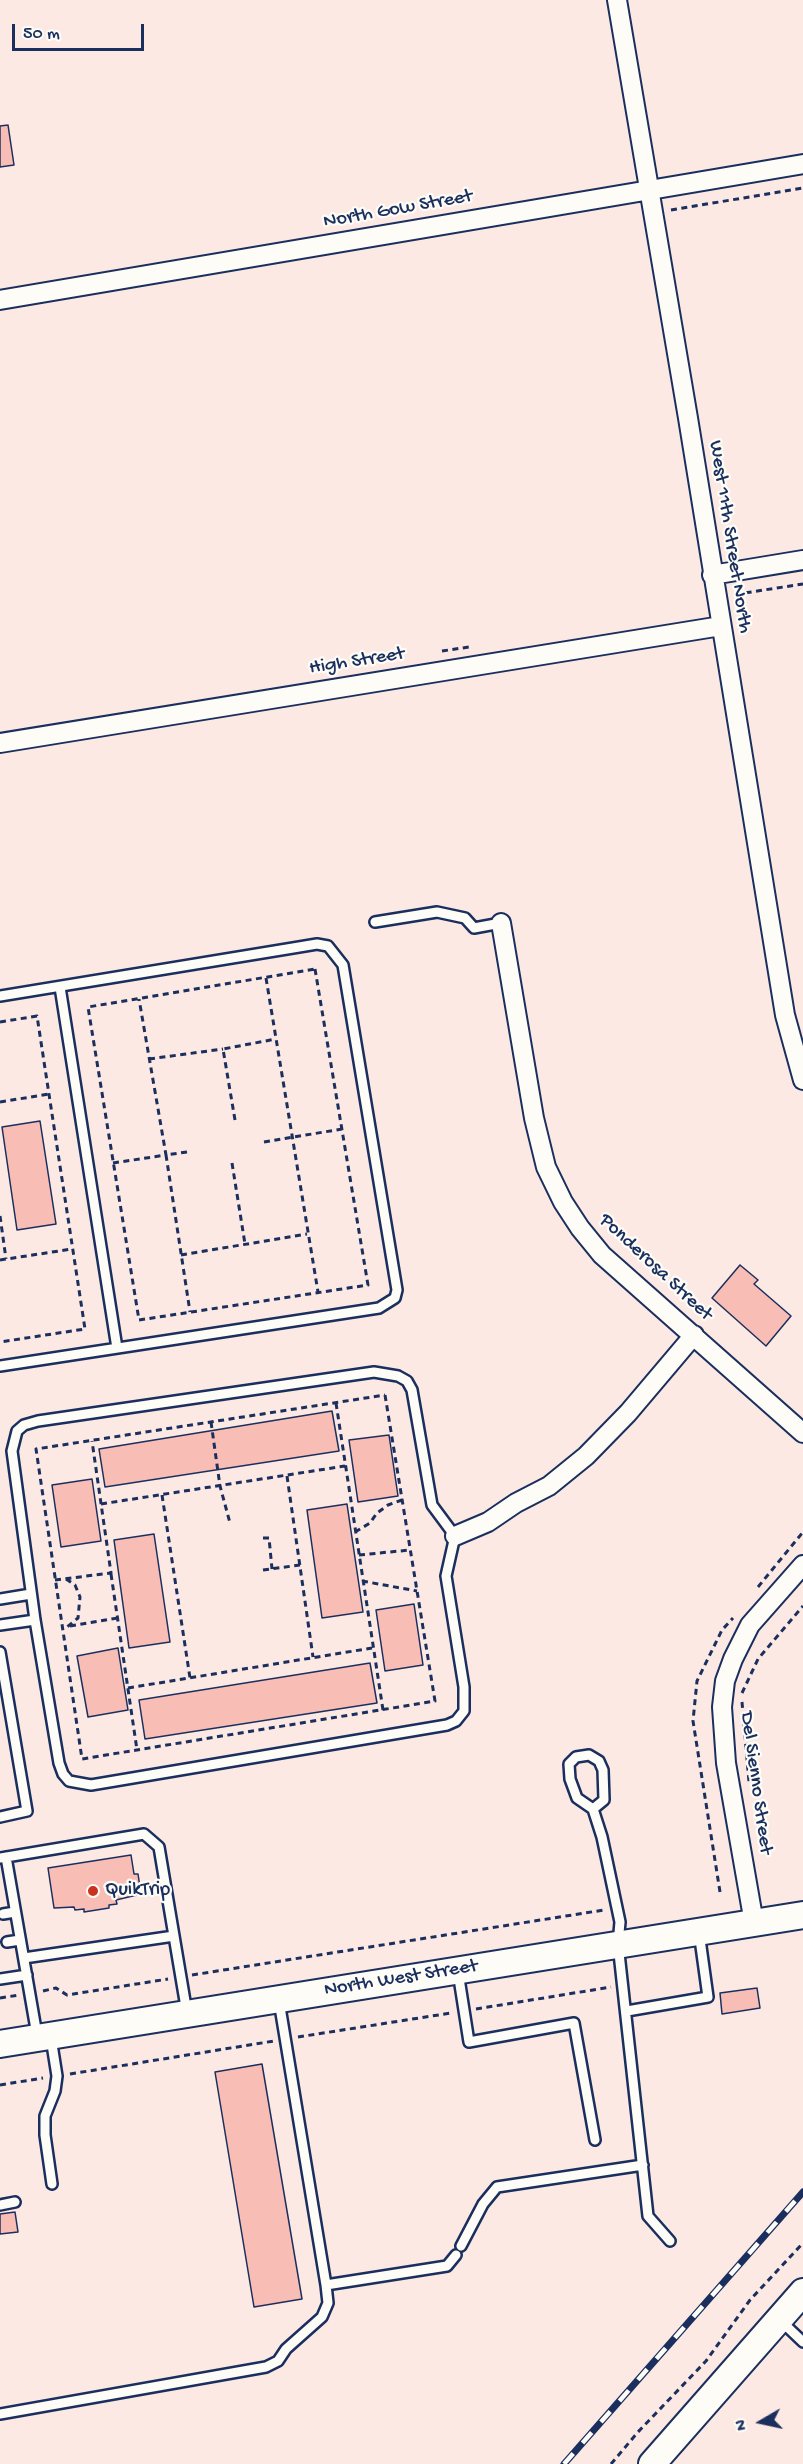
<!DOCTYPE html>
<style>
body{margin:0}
#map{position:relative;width:803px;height:2464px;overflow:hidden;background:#fce9e3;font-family:"Gochi Hand",sans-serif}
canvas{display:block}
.north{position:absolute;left:731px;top:2392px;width:60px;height:60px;-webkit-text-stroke:4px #fdfcf7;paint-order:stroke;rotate:261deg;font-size:16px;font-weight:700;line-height:24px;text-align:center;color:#1b2f5e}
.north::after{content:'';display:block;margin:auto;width:21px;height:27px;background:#1b2f5e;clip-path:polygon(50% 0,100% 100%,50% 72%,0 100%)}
.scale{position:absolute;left:12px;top:24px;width:132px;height:27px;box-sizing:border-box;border:3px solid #1b2f5e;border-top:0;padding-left:8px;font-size:18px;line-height:21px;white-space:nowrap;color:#1b2f5e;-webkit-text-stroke:4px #fdfcf7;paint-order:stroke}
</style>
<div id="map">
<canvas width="803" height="2464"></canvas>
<div class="north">N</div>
<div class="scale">50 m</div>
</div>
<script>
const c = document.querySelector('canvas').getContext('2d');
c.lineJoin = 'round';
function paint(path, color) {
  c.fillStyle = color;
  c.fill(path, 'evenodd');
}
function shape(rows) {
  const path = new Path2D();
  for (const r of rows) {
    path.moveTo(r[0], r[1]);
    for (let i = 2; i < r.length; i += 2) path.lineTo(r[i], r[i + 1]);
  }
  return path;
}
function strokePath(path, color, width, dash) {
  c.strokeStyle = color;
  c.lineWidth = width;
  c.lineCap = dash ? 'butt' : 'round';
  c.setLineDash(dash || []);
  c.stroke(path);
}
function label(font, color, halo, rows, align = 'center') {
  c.font = font + ' "Gochi Hand",sans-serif';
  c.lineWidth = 4.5;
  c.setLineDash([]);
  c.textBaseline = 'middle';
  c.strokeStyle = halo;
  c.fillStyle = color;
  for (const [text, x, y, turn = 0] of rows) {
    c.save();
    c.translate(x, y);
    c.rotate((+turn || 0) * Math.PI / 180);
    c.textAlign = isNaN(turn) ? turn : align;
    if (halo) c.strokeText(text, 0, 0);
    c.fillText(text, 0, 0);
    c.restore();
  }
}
const building = shape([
 [8,125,14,165,0,167,0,126,8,125],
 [40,1121,56,1224,17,1230,2,1127,40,1121],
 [740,1265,758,1280,754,1284,791,1316,766,1346,712,1298,740,1265],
 [332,1411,339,1451,105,1487,99,1449,332,1411],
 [389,1435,398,1496,358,1502,349,1440,389,1435],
 [92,1479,101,1541,61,1547,52,1485,92,1479],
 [347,1504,363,1612,322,1618,307,1510,347,1504],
 [154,1534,170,1642,129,1648,114,1540,154,1534],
 [414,1604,423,1665,385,1671,376,1610,414,1604],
 [118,1648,128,1710,88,1717,77,1656,118,1648],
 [370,1663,377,1703,145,1739,139,1700,370,1663],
 [131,1855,134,1874,138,1874,140,1887,136,1888,137,1895,116,1900,117,1904,109,1905,109,1908,84,1912,84,1909,75,1910,74,1907,54,1908,48,1868,131,1855],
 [757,1988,760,2008,722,2014,720,1993,757,1988],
 [262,2064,302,2299,254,2307,215,2072,262,2064],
 [15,2212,18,2232,0,2234,0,2214,15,2212]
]);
const path = shape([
 [671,210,803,188],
 [737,606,739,605,738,594,803,584],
 [442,651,469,647],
 [315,969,368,1285,139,1320,88,1007,315,969],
 [266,978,318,1292],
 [0,1022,37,1016,85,1329,0,1342],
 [149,1059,223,1049],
 [0,1102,49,1094],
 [235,1120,223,1049,276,1039],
 [264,1142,342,1129],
 [187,1152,166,1155,190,1312],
 [113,1163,166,1155,139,999],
 [232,1163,245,1244],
 [0,1216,6,1259],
 [181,1255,307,1234],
 [0,1260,72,1249],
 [385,1395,435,1701,82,1759,36,1449,385,1395],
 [336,1403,383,1710],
 [211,1422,220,1486,230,1523],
 [287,1476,313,1657],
 [162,1495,190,1678],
 [101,1504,345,1466],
 [355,1532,370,1523,377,1513,388,1505,402,1500],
 [263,1538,269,1538,272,1569],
 [359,1555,410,1550],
 [263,1570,300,1565],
 [111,1574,137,1750],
 [66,1579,75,1585,80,1597,78,1618,67,1627],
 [55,1580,111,1573,92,1441],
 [362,1581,417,1591],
 [758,1587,803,1532],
 [70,1626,118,1618],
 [128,1688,372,1648],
 [742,1693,758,1659,803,1606],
 [742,1702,749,1782],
 [720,1892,693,1721,697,1681,722,1630,733,1618],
 [192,1975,604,1910],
 [43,1991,56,1988,67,1995,168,1979],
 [0,1998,19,1995],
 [476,2009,611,1987],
 [298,2037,451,2013],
 [70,2074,274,2041],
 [0,2085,43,2078],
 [611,2464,638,2432,706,2361,750,2300,803,2243]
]);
const service = shape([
 [375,922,437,912,465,918,474,928,501,923],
 [60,987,117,1348],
 [0,996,293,948,317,944,328,946,343,965,397,1290,395,1298,379,1308,0,1366],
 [374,1372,398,1376,407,1381,412,1390,432,1505,455,1536,446,1576,464,1687,464,1711,456,1721,447,1725,91,1785,69,1781,63,1774,59,1763,35,1620,12,1451,17,1431,24,1425,38,1421,374,1372],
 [0,1599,31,1594],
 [0,1625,35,1620],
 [0,1652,27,1811,0,1817],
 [593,1809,604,1800,603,1770,599,1761,589,1755,576,1757,569,1764,570,1779,577,1798,593,1809,602,1837,620,1922,618,1944,648,2216,670,2241],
 [6,1857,37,2035],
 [0,1858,144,1834,159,1847,187,2013],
 [3,1914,15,1912],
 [7,1942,20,1940],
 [24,1958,174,1936],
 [458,1972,469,2042,574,2023,595,2140],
 [0,1979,27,1975],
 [627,2011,708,1997,699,1932],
 [51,2038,57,2076,55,2091,45,2116,45,2135,52,2184],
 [0,2205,15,2202],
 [461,2246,483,2204,497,2187,643,2165],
 [326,2285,447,2266,456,2255],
 [781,2321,803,2342],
 [0,2414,266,2367,278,2361,286,2349,322,2317,328,2303,326,2285,279,2001]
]);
const minor = shape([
 [617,0,688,418,785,1015,803,1080],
 [0,300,803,164],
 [712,575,803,560],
 [0,743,721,626],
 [501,923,534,1118,546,1167,563,1202,580,1228,602,1255,803,1433],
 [455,1536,488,1522,516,1503,549,1486,586,1456,628,1413,694,1335],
 [754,1923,726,1763,722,1707,725,1681,733,1659,750,1625,803,1565]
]);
const secondary = shape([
 [0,2044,803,1915],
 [652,2464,803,2292]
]);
const rail = shape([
 [564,2464,803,2192]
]);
const markers = [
 [93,1891,6,"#c8321e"]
];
const streetNames = [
 ["North Gow Street",398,210,-10],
 ["West 11th Street North",729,537,81],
 ["High Street",357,662,-9],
 ["Ponderosa Street",655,1268,43],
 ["Del Sienno Street",755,1783,82],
 ["North West Street",401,1979,-9]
];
const poiNames = [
 ["QuikTrip",105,1891]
];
paint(building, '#f8bdb5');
strokePath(building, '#1b2f5e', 1.5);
strokePath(service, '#1b2f5e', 14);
strokePath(minor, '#1b2f5e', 22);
strokePath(secondary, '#1b2f5e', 30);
strokePath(path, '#1b2f5e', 3, [6, 4.5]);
strokePath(service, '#fdfcf7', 9);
strokePath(minor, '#fdfcf7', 18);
strokePath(secondary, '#fdfcf7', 26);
strokePath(rail, '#1b2f5e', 7);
strokePath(rail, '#fdfcf7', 4.5, [14]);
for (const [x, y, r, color] of markers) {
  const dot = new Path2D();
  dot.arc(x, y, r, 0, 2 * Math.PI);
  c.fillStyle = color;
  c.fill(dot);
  strokePath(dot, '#fdfcf7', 2);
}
label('20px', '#1b2f5e', '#fdfcf7', streetNames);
label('20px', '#1b2f5e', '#fdfcf7', poiNames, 'left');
</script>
